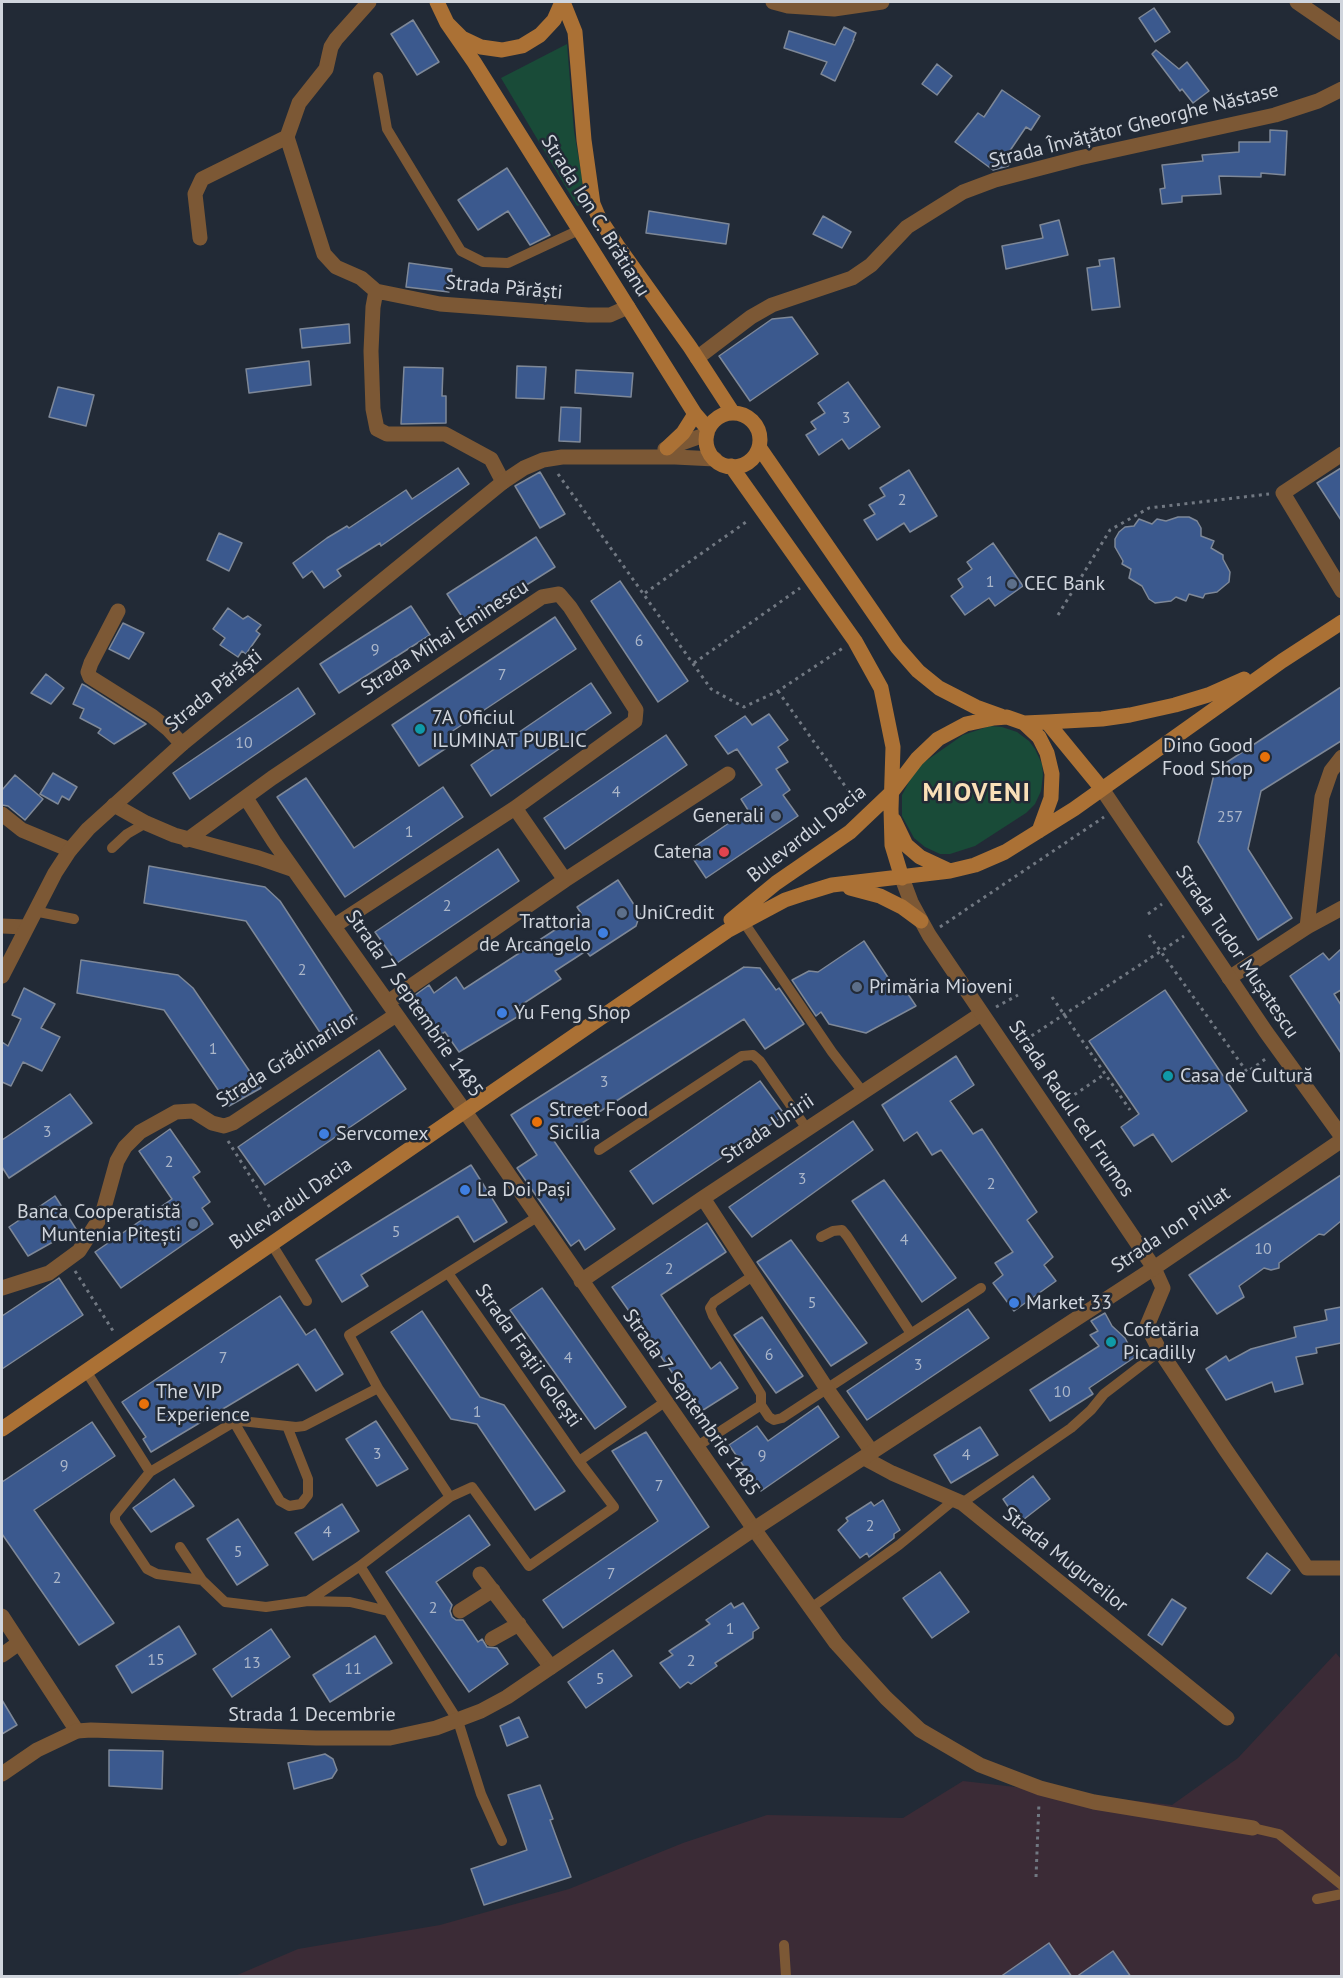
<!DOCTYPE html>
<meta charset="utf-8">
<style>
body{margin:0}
#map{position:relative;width:1343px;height:1978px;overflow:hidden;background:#222a36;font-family:"PT Sans",sans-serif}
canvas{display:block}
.frame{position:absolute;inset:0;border:3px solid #d0d5dd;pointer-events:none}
</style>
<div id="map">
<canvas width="1343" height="1978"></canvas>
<div class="frame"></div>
</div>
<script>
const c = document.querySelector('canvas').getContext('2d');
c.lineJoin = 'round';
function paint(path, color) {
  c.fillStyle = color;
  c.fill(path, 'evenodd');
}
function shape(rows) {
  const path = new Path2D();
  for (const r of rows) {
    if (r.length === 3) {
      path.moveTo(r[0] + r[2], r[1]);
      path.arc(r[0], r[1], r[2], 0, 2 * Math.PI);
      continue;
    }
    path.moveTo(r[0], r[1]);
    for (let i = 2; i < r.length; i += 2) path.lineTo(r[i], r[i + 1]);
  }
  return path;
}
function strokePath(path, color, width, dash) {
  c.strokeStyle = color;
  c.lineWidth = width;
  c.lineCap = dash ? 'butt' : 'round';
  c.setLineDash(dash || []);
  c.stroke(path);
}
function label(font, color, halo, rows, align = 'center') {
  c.font = font + ' "PT Sans",sans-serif';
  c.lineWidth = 5;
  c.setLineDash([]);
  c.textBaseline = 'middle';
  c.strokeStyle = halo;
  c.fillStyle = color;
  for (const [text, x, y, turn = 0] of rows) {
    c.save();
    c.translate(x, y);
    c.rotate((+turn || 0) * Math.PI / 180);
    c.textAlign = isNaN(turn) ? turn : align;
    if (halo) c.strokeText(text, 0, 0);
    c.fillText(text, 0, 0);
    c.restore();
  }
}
const industrial = shape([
 [1336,1653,1341,1659,1341,1976,235,1976,298,1949,440,1925,569,1889,683,1843,767,1815,903,1818,963,1781,1172,1805,1238,1758]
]);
const green = shape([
 [567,44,574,131,582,177,583,204,577,206,501,78],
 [990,726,1002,727,1017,732,1029,741,1035,749,1042,764,1043,775,1041,791,1035,804,1026,813,975,846,950,854,940,854,925,847,914,838,902,816,902,795,911,778,923,763,963,735]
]);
const building = shape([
 [1154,8,1170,32,1155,42,1139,18,1154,8],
 [413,20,439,62,417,75,391,34,413,20],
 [844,27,856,33,853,40,854,40,835,81,821,74,827,62,784,48,789,31,835,45,844,27],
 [1156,50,1179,69,1187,62,1209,91,1193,103,1182,89,1180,91,1152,54,1156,50],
 [937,64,952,76,937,95,922,84,937,64],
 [1002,90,1040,116,1031,130,1026,127,1007,155,1013,160,1008,166,993,170,955,142,978,113,984,117,1002,90],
 [1270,130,1287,131,1285,175,1261,173,1261,177,1219,176,1221,194,1182,196,1182,202,1162,204,1160,189,1165,188,1162,165,1203,161,1202,155,1239,152,1239,142,1270,142,1270,130],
 [507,168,550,235,530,245,508,211,478,230,458,200,507,168],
 [649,211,729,224,726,244,646,233,649,211],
 [823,216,851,232,842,248,813,234,823,216],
 [1059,220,1068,255,1006,269,1002,246,1043,238,1040,225,1059,220],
 [1114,258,1120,307,1092,310,1087,268,1100,266,1099,260,1114,258],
 [409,263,452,269,449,292,406,287,409,263],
 [792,317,818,354,750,401,719,356,772,319,792,317],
 [349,324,350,343,302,348,300,329,349,324],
 [309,361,311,385,249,393,246,369,309,361],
 [517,366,546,367,544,399,516,398,517,366],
 [404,367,443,368,442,396,446,396,446,423,401,424,404,367],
 [576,370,633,373,631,397,575,393,576,370],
 [848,382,880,427,849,449,842,439,819,455,806,435,816,429,811,422,825,413,818,403,848,382],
 [58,387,94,395,86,426,49,417,58,387],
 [561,407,581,408,580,442,559,441,561,407],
 [458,468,469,484,381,546,380,543,337,570,341,576,324,588,312,571,303,578,293,563,327,538,347,526,349,528,406,490,412,499,458,468],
 [1341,468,1341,520,1317,483,1341,468],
 [909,470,937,516,910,532,904,523,877,540,864,520,875,514,869,505,885,496,880,488,909,470],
 [540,472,565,514,540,528,515,486,540,472],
 [1178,517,1189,517,1197,521,1201,528,1201,536,1214,541,1211,548,1223,555,1223,559,1230,572,1229,582,1217,592,1205,594,1203,598,1189,594,1186,601,1176,597,1171,601,1155,603,1149,599,1142,586,1129,578,1131,569,1122,564,1123,561,1115,547,1115,539,1119,532,1125,527,1134,526,1139,519,1152,524,1157,519,1166,521,1178,517],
 [219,533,242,543,229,571,207,560,219,533],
 [536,537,555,567,466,623,447,594,536,537],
 [993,543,1023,586,995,606,989,598,965,615,951,596,963,587,958,579,972,569,967,562,993,543],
 [620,581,688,681,658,702,591,601,620,581],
 [411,606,430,635,339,693,320,664,411,606],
 [228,608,243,619,248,616,261,625,256,631,260,634,246,654,242,651,238,657,220,645,225,638,213,629,228,608],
 [555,617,576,649,448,734,454,743,419,766,392,725,555,617],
 [123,623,144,633,129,659,109,649,123,623],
 [46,674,64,688,51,704,31,693,46,674],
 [591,683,611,713,491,796,471,765,591,683],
 [82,684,86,686,146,724,114,744,98,733,101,729,80,718,84,709,73,704,82,684],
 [1341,687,1341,741,1261,791,1248,849,1292,918,1258,940,1198,842,1215,770,1341,687],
 [298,688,315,714,190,799,173,773,298,688],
 [769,714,788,740,778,747,788,762,776,769,790,790,783,795,798,816,706,878,688,851,748,810,741,799,762,785,737,749,728,754,715,736,745,716,752,725,769,714],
 [666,735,687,765,565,849,544,818,666,735],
 [53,773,77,787,69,800,62,796,58,804,40,794,53,773],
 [15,775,43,799,25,820,8,806,2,805,2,790,15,775],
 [306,778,354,848,443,787,463,817,345,897,277,797,306,778],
 [498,849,519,881,397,963,375,932,498,849],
 [149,866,265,887,280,901,357,1019,325,1040,246,921,144,903,149,866],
 [618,880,640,914,636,926,590,956,586,951,555,971,561,979,518,1007,522,1014,459,1052,445,1032,431,1040,415,1016,421,1012,411,998,429,985,434,993,456,977,464,989,581,913,577,907,618,880],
 [864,941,895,988,906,991,916,1006,866,1033,829,1024,821,1012,816,1016,792,980,809,971,818,972,864,941],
 [1341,949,1341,990,1334,994,1341,1005,1341,1053,1290,976,1323,953,1329,960,1341,949],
 [81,960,178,975,193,988,261,1088,229,1106,164,1010,77,993,81,960],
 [744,967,760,968,776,990,779,988,804,1024,765,1049,744,1019,554,1141,615,1229,585,1250,579,1240,571,1246,517,1168,537,1155,511,1115,744,967],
 [24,988,55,1004,41,1028,60,1037,42,1071,23,1062,11,1086,2,1082,2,1042,8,1046,21,1019,12,1015,24,988],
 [1165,990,1247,1111,1172,1162,1153,1134,1134,1146,1121,1127,1139,1114,1089,1041,1165,990],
 [379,1050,406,1089,265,1185,238,1147,379,1050],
 [956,1056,974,1085,950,1101,973,1134,982,1129,1037,1212,1027,1220,1053,1257,1044,1265,1056,1281,1014,1311,993,1283,1003,1275,995,1263,1013,1252,941,1150,932,1155,917,1132,904,1141,882,1105,956,1056],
 [760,1081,785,1115,653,1204,630,1171,760,1081],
 [70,1094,92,1123,9,1178,2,1167,2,1140,70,1094],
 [853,1121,873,1150,752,1237,729,1207,853,1121],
 [170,1129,200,1172,193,1177,210,1202,202,1208,213,1224,121,1288,95,1252,172,1199,139,1151,170,1129],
 [471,1165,507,1222,474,1242,458,1216,361,1275,368,1286,342,1302,316,1260,471,1165],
 [1341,1175,1341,1221,1324,1235,1319,1234,1279,1263,1279,1268,1271,1270,1264,1268,1239,1286,1244,1297,1217,1314,1189,1275,1341,1175],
 [884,1180,956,1278,922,1302,852,1201,884,1180],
 [55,1196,76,1229,28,1256,9,1227,55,1196],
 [707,1223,726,1252,661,1295,711,1369,720,1362,738,1388,700,1412,612,1287,707,1223],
 [791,1240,867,1343,831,1366,757,1262,791,1240],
 [59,1278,83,1315,2,1369,2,1316,59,1278],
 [542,1288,626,1407,595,1429,510,1310,542,1288],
 [280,1296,306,1335,315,1329,343,1374,316,1391,298,1364,151,1452,143,1439,146,1437,122,1402,280,1296],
 [1341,1307,1341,1343,1316,1348,1317,1353,1296,1357,1303,1384,1275,1392,1272,1382,1226,1400,1206,1369,1226,1356,1229,1361,1251,1349,1296,1337,1294,1327,1327,1320,1325,1310,1341,1307],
 [968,1309,989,1338,867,1420,847,1391,968,1309],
 [422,1311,480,1397,504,1405,565,1491,535,1510,477,1424,451,1419,391,1332,422,1311],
 [1105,1313,1112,1326,1125,1338,1135,1357,1089,1388,1093,1394,1050,1421,1030,1390,1099,1346,1090,1335,1098,1331,1091,1321,1105,1313],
 [762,1317,803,1376,776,1393,734,1335,762,1317],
 [818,1406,839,1437,761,1491,729,1445,757,1426,768,1441,818,1406],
 [376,1421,408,1469,377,1486,346,1439,376,1421],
 [92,1422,115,1456,34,1510,114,1623,79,1645,2,1534,2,1482,92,1422],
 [980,1427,998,1455,951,1483,934,1455,980,1427],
 [646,1432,709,1527,563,1628,543,1600,658,1521,612,1451,646,1432],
 [1033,1476,1050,1499,1019,1523,1003,1499,1033,1476],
 [174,1479,194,1506,151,1532,133,1508,174,1479],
 [883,1500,900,1530,894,1534,894,1538,869,1557,867,1553,860,1558,838,1530,848,1521,846,1518,871,1502,874,1506,883,1500],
 [342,1504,359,1531,313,1560,295,1533,342,1504],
 [469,1515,490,1545,436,1582,452,1605,450,1611,452,1617,456,1620,463,1620,478,1642,482,1639,487,1647,497,1648,508,1664,469,1692,386,1572,469,1515],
 [238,1519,268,1565,237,1585,207,1539,238,1519],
 [1267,1553,1290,1570,1271,1594,1247,1578,1267,1553],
 [940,1572,969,1612,932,1638,903,1598,940,1572],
 [1172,1599,1186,1608,1162,1645,1148,1635,1172,1599],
 [731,1603,734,1608,743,1603,759,1628,753,1632,753,1638,715,1663,717,1666,691,1684,688,1682,680,1688,660,1663,673,1655,669,1651,710,1624,706,1620,731,1603],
 [179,1626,196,1654,132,1693,116,1666,179,1626],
 [271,1629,290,1657,232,1697,213,1669,271,1629],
 [375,1636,392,1663,330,1702,313,1675,375,1636],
 [613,1650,632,1676,586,1708,568,1682,613,1650],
 [2,1700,17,1725,2,1734,2,1700],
 [519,1717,528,1737,507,1746,500,1726,519,1717],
 [109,1750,163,1751,162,1789,109,1786,109,1750],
 [325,1754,333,1759,337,1770,332,1778,294,1789,288,1763,325,1754],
 [540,1785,553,1819,550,1820,571,1877,484,1905,471,1869,527,1850,508,1795,540,1785],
 [1049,1943,1072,1977,1000,1977,1049,1943],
 [1113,1951,1131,1977,1076,1977,1113,1951]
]);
const path = shape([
 [558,474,711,689,727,698,744,707,778,691,843,648],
 [645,593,749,520],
 [1058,615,1110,530,1149,508,1269,494],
 [694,663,800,588],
 [778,691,857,803],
 [1148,914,1162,904],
 [940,927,1104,817],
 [1149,935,1247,1072,1267,1058],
 [1052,997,1130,1110],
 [996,1007,1018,995],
 [1019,1044,1184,936],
 [1062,1103,1105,1074],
 [228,1141,279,1222],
 [75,1271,115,1334],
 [1036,1877,1039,1802]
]);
const service = shape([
 [378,77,387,129,461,251,483,262,508,263,579,230],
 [112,848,127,834,146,823],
 [34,911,74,919],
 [743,921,832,1052,863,1092],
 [599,1150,742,1056,753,1055,760,1061,807,1129],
 [821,1237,833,1231,842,1230,847,1236,910,1332],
 [271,1243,307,1301],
 [448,1273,579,1461,614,1507,529,1566,472,1487,450,1497],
 [754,1275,714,1302,710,1308,713,1316,761,1394,761,1405],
 [86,1371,150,1472,234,1422,241,1421,296,1427,304,1426,378,1388,450,1497,360,1566],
 [378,1388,349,1335,537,1217],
 [234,1422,280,1501,289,1506,301,1504,308,1495,308,1479,287,1426],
 [696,1447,761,1405,769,1417,774,1420,782,1418,981,1288],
 [579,1461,665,1402],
 [150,1472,115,1515,115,1521,147,1569,157,1574,202,1580],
 [962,1503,1071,1428,1091,1410,1104,1394,1160,1351],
 [180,1547,202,1580,225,1602,266,1607,308,1601,360,1566,458,1721,481,1794,502,1841],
 [308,1601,350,1602,388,1611],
 [811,1608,899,1545,954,1500],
 [1253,1828,1279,1834,1342,1885],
 [1317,1899,1342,1894],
 [784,1945,786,1976]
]);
const pedestrian = shape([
 [480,1574,551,1667],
 [460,1611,493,1590],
 [492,1639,519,1624]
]);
const minor = shape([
 [369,2,336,39,331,47,326,69,299,103,287,137,324,254,336,267,361,278,376,291,440,304,588,315,610,315,628,307],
 [200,238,195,194,202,179,287,137],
 [376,291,373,307,371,351,373,409,377,429,387,434,445,434,491,459,503,482],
 [697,358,751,317,772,305,852,278,871,265,907,227,963,192,995,180,1079,158,1275,115,1318,101,1342,89],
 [1342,454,1283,493,1342,591],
 [118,611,91,663,88,672,90,677,152,716,168,729,182,744],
 [246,798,274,842,464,1110,754,1529,836,1643,886,1698,920,1730,980,1765,1040,1788,1094,1802,1253,1828],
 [114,805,146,823,174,835,259,858,294,870],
 [515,808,565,880],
 [2,814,22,830,70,850],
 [187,840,272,778,542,597,559,594,570,607,636,710,635,721,515,808,334,926],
 [2,926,25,927],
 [1307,927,1322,797,1331,771,1342,757],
 [1229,978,1307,927,1342,908],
 [388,1002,565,880,728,774],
 [703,1198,827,1389,872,1452],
 [1154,1268,1163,1288,1147,1326,1160,1351,1225,1449,1307,1568,1342,1568],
 [581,1281,703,1198,981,1014],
 [2,1288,49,1273,79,1251,102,1215,117,1161,125,1147,140,1132,176,1112,193,1111,212,1123,224,1126,233,1123,396,1015],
 [864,1458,892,1473,962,1503,1227,1718],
 [2,1616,77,1731],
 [2,1655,19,1643]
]);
const tertiary = shape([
 [773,2,788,6,834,9,882,2],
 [1297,2,1342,33],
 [665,449,707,434],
 [1102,789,1266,1032,1342,1137],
 [902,878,911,902,929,935,1154,1268],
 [2,976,55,873,70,850,88,829,182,744,503,482,524,468,543,460,562,457,675,457,715,459],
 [2,1774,37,1750,77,1731,91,1730,316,1738,390,1738,436,1728,481,1711,507,1697,754,1529,1154,1268,1342,1140]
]);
const secondary = shape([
 [437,2,447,23,462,38,481,47,502,50,522,46,540,35,554,20,562,2],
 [563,2,575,32,584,140,593,204,599,218,617,245,690,347,733,413],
 [447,23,474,62,695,414,708,429],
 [733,440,27],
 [759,447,897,647,918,671,939,688,976,707,1001,716],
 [667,448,683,433,695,414],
 [731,466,855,641,881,688,893,747,891,809,892,845,902,878],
 [1047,722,1102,789],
 [1024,723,1039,737,1047,753,1052,774,1051,798,1039,831],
 [894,820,906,845,920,857,950,871],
 [850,888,880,896,902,907,921,921],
 [731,920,776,883,850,832,891,793,917,759,938,739,966,724,994,718,1007,717,1024,723,1047,722,1102,719,1130,715,1175,705,1208,695,1244,679],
 [2,1429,727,931,785,900,806,893,832,885,950,871,975,865,1005,852,1074,809,1282,661,1342,622]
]);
const markers = [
 [1012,584,6,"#5c6f8a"],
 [420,729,6,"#0f9aa8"],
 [1265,757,6,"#e8710a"],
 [776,816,6,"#5c6f8a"],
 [724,852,6,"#e0444e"],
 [622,913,6,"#5c6f8a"],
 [603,933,6,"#3f7fe0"],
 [857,987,6,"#5c6f8a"],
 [502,1013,6,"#3f7fe0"],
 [1168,1076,6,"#0f9aa8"],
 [537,1122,6,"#e8710a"],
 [324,1134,6,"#3f7fe0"],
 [465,1190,6,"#3f7fe0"],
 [193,1224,6,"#5c6f8a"],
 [1014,1303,6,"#3f7fe0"],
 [1111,1342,6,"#0f9aa8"],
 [144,1404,6,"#e8710a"]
];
const numberNames = [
 ["3",846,418],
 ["2",902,500],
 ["1",990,582],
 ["6",639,641],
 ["9",375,650],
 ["7",502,675],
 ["10",244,743],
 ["4",616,792],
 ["257",1230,817],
 ["1",409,832],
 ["2",447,906],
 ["2",302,970],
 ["1",213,1049],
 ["3",604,1082],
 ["3",47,1132],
 ["2",169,1162],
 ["3",802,1179],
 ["2",991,1184],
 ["5",396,1232],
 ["4",904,1240],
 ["10",1263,1249],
 ["2",669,1269],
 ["5",812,1303],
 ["6",769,1355],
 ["7",223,1358],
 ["4",568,1358],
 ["3",918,1365],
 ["10",1062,1392],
 ["1",477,1412],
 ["3",377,1454],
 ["4",966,1455],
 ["9",762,1456],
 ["9",64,1466],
 ["7",659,1486],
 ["2",870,1526],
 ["4",327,1532],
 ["5",238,1552],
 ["7",611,1574],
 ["2",57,1578],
 ["2",433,1608],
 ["1",730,1629],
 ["15",156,1660],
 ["2",691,1661],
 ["13",252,1663],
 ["11",353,1669],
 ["5",600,1679]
];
const streetNames = [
 ["Strada Învățător Gheorghe Năstase",1134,126,-14],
 ["Strada Ion C. Brătianu",595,216,58],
 ["Strada Părăști",504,288,5],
 ["Strada Mihai Eminescu",445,638,-33],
 ["Strada Părăști",214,691,-39],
 ["Bulevardul Dacia",807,834,-38],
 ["Strada Tudor Mușatescu",1237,952,56],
 ["Strada 7 Septembrie 1485",414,1004,55],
 ["Strada Grădinarilor",287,1060,-32],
 ["Strada Radul cel Frumos",1071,1109,56],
 ["Strada Unirii",768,1129,-34],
 ["Bulevardul Dacia",291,1204,-35],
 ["Strada Ion Pillat",1171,1230,-34],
 ["Strada Frații Golești",528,1356,55],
 ["Strada 7 Septembrie 1485",691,1403,55],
 ["Strada Mugureilor",1065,1560,39],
 ["Strada 1 Decembrie",312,1715]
];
const poiNames = [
 ["CEC Bank",1024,584],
 ["7A Oficiul",432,718],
 ["ILUMINAT PUBLIC",432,741],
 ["Dino Good",1253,746,"right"],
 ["Food Shop",1253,769,"right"],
 ["Generali",764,816,"right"],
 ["Catena",712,852,"right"],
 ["UniCredit",634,913],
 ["Trattoria",591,922,"right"],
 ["de Arcangelo",591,945,"right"],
 ["Primăria Mioveni",869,987],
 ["Yu Feng Shop",514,1013],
 ["Casa de Cultură",1180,1076],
 ["Street Food",549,1110],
 ["Sicilia",549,1133],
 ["Servcomex",336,1134],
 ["La Doi Pași",477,1190],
 ["Banca Cooperatistă",181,1212,"right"],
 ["Muntenia Pitești",181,1235,"right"],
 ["Market 33",1026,1303],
 ["Cofetăria",1123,1330],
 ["Picadilly",1123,1353],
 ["The VIP",156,1392],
 ["Experience",156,1415]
];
const districtNames = [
 ["MIOVENI",977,794]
];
paint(industrial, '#3b2b36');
paint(green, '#194b38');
paint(building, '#3b598e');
strokePath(building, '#7e8898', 1.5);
strokePath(path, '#717882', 3, [3, 4.5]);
strokePath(service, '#7c5835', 10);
strokePath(pedestrian, '#7c5835', 15);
strokePath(minor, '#7c5835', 15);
strokePath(tertiary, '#7c5835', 15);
strokePath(secondary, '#ab7135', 15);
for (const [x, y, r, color] of markers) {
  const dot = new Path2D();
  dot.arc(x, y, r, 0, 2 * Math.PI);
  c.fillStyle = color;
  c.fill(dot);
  strokePath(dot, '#222a36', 2);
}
label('16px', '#abb6c9', null, numberNames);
label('20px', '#d0d5dd', '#222a36', streetNames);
label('20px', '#d0d5dd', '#222a36', poiNames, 'left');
c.letterSpacing = '1.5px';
label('bold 26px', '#fae0b8', '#222a36', districtNames);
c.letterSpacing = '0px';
</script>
